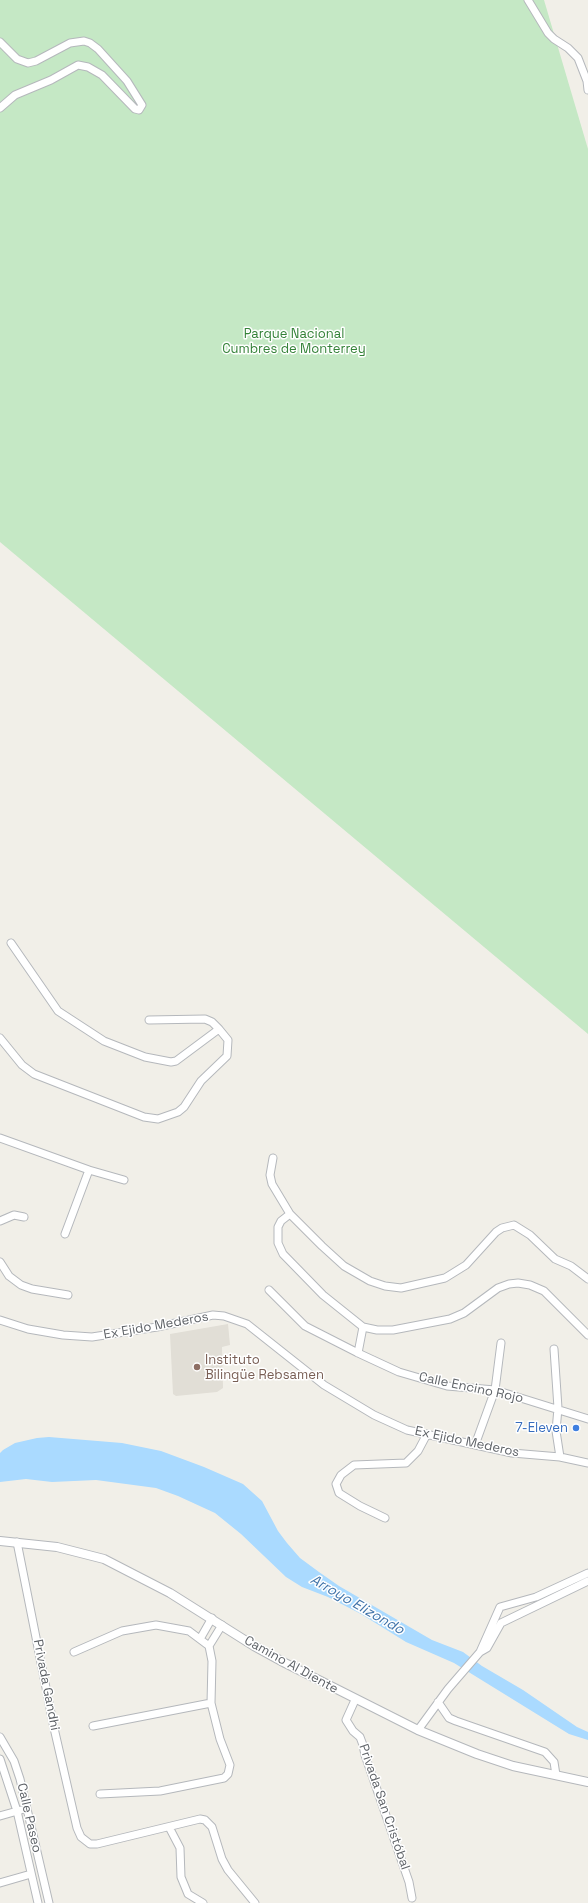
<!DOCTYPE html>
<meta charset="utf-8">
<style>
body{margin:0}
canvas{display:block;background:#f1efe8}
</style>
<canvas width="588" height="1903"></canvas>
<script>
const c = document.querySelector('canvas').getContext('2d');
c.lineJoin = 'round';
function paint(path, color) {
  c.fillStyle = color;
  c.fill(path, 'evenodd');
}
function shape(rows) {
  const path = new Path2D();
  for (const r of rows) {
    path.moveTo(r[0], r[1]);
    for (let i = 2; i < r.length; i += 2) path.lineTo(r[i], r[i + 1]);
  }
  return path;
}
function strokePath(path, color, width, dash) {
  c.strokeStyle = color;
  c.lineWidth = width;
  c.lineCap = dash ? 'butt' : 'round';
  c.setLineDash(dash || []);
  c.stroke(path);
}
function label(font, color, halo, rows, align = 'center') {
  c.font = font + ' "Space Grotesk",sans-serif';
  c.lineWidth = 3;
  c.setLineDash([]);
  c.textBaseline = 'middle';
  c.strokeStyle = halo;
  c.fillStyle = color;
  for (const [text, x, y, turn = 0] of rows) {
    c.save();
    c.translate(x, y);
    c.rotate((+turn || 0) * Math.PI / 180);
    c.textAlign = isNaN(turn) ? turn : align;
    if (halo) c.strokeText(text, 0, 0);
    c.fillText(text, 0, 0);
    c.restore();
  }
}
const education = shape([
 [228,1324,230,1345,222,1347,223,1388,217,1392,176,1396,173,1394,170,1334]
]);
const green = shape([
 [0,0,544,0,588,149,588,1034,0,542]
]);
const water = shape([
 [49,1437,122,1443,161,1451,204,1467,243,1484,262,1501,278,1531,287,1543,300,1558,319,1572,339,1586,432,1640,463,1652,482,1666,523,1690,577,1727,588,1732,588,1740,569,1734,454,1663,406,1642,361,1614,328,1597,302,1587,286,1577,241,1534,215,1513,178,1496,156,1488,96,1480,52,1482,26,1479,0,1482,0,1453,3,1450,15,1443,37,1438]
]);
const minor = shape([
 [528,0,548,33,554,39,568,48,578,58,587,81,588,90],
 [0,42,17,59,28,63,36,61,70,43,84,41,90,43,98,49,127,81,142,105,139,110,135,109,102,75,88,67,78,65,51,80,15,95,0,108],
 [11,943,58,1011,104,1041,145,1057,171,1062,176,1061,219,1029],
 [0,1038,22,1065,34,1074,144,1117,158,1119,178,1112,184,1107,201,1081,227,1056,228,1040,219,1029,212,1022,205,1019,149,1020],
 [0,1138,89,1170,124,1180],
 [273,1158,270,1175,272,1184,290,1214,322,1246,344,1266,370,1281,385,1286,401,1288,445,1278,466,1265,496,1232,502,1228,514,1225,530,1235,555,1259,571,1266,588,1279],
 [290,1214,281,1221,278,1227,278,1243,283,1254,323,1295,363,1327,377,1330,393,1330,450,1319,464,1313,498,1288,509,1284,518,1283,530,1285,544,1291,588,1335],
 [0,1221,14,1215,24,1217],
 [65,1234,89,1170],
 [0,1262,9,1276,21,1285,32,1289,68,1295],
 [269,1290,305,1326,358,1353,399,1372,447,1386,495,1390,588,1419],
 [0,1320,28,1329,63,1335,92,1337,157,1327,213,1315,224,1316,247,1324,324,1385,374,1415,407,1430,512,1453,560,1457,588,1463],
 [554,1349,558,1408,556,1431,560,1457],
 [358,1353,363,1327],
 [475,1445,495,1390,501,1343],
 [385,1518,360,1506,339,1493,336,1484,341,1475,354,1465,406,1463,418,1451,427,1434],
 [17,1542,54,1728,77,1828,81,1837,90,1844,97,1844,200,1819,205,1820,212,1827,222,1859,228,1870,255,1903],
 [200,1639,212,1618],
 [209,1646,222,1625],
 [74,1652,122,1631,156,1625,189,1631,209,1646],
 [480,1652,500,1607,536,1597,588,1573],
 [355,1700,346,1720,353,1731,360,1737,363,1745,365,1755,409,1882,412,1898],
 [438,1702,449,1718,456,1721,545,1752,554,1762,556,1775],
 [93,1726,211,1703],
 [418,1730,448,1689,480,1652,487,1648,501,1623,588,1581],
 [0,1737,14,1761,20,1779,49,1903],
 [0,1759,17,1811,38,1903],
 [100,1794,160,1791,224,1778,228,1774,230,1765,220,1739,211,1703,212,1661,209,1646],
 [0,1816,21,1810],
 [169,1827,180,1848,181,1877,188,1894,203,1903],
 [0,1883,31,1874]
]);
const tertiary = shape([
 [0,1541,57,1547,104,1559,170,1593,254,1646,285,1663,418,1730,477,1754,513,1766,588,1782]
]);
const markers = [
 [197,1367,4,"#8d6e63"],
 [576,1428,4,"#3f7fe0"]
];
const parkNames = [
 ["Parque Nacional",294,334],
 ["Cumbres de Monterrey",294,349]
];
const streetNames = [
 ["Ex Ejido Mederos",156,1326,-10],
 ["Calle Encino Rojo",471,1388,12],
 ["Ex Ejido Mederos",467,1442,12],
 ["Camino Al Diente",291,1665,29],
 ["Privada Gandhi",46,1685,79],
 ["Privada San Cristóbal",384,1807,71],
 ["Calle Paseo",29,1818,77]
];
const educationNames = [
 ["Instituto",205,1360],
 ["Bilingüe Rebsamen",205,1375]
];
const shopNames = [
 ["7-Eleven",568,1428]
];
const waterNames = [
 ["Arroyo Elizondo",357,1605,30]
];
paint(education, '#e1ded6');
paint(green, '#c5e8c5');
paint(water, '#aadaff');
strokePath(minor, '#b5b8bc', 9);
strokePath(tertiary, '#b5b8bc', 10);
strokePath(minor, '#fff', 7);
strokePath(tertiary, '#fff', 8);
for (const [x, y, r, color] of markers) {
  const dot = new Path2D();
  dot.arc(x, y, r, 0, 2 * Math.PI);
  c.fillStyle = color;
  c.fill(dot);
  strokePath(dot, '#fff', 1.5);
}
label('13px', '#348238', '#fff', parkNames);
label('13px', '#5f6368', '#fff', streetNames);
label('13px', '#785e54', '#fff', educationNames, 'left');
label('13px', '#366cbe', '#fff', shopNames, 'right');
label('italic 14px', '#4174aa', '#fff', waterNames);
</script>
